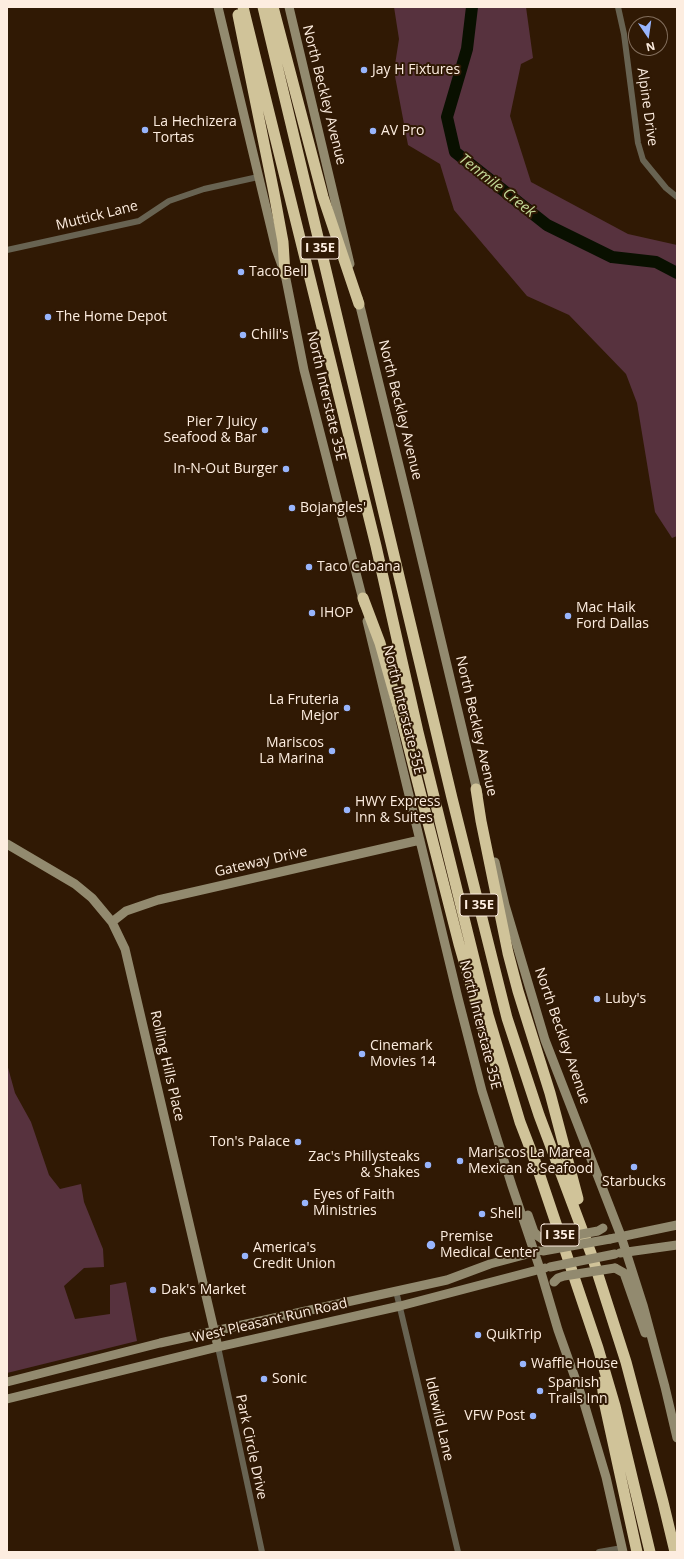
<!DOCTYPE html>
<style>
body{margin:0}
#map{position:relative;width:684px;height:1559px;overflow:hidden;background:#301904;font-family:"Open Sans",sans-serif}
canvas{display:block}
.frame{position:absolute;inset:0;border:8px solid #fdede0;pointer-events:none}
.north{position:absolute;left:628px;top:16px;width:40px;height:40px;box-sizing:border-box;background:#301904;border:1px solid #826e5c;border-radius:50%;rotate:167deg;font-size:11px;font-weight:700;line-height:16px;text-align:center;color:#fdede0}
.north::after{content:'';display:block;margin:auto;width:14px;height:18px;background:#98b5fd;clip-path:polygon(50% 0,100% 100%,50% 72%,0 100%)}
</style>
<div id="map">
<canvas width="684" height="1559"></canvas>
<div class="frame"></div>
<div class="north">N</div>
</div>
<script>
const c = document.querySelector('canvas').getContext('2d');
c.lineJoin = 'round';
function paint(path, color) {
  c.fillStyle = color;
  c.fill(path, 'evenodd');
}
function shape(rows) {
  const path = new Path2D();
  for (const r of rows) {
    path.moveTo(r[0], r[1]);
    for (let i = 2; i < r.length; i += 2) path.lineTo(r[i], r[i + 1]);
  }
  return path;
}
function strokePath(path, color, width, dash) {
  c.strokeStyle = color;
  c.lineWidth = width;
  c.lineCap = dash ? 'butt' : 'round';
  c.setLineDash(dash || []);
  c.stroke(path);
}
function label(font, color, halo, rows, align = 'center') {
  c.font = font + ' "Open Sans",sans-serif';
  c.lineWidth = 4;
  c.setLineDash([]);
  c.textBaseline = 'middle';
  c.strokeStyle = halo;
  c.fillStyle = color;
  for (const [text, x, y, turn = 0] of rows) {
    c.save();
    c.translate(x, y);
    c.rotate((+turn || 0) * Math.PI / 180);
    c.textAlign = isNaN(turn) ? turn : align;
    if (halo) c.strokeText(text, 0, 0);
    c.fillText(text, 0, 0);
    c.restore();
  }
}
const green = shape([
 [394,7,526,7,533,58,521,64,510,116,531,182,628,234,677,245,677,536,672,538,655,512,637,403,626,374,569,315,527,296,454,210,440,164,408,145,394,71,399,39],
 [7,1064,15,1093,31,1122,49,1175,60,1189,81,1184,84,1202,103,1249,104,1267,84,1268,64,1286,75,1319,110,1314,110,1285,126,1282,137,1341,7,1373]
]);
const river = shape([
 [472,7,467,49,447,117,455,152,547,225,612,257,656,262,677,273]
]);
const street = shape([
 [618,7,624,34,638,143,643,160,666,188,677,197],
 [7,250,139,221,169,201,204,189,258,177],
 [396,1291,458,1552],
 [218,1347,262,1552],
 [599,1552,622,1548]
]);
const secondary = shape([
 [218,7,276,249,285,274,304,370,364,604],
 [289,7,350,264],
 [358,298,409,506,478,795],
 [367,621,458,998,482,1091,512,1186,540,1269,558,1330,584,1403,606,1477,623,1552],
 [7,844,75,884,92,898,112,922,125,949,218,1347],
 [495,862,505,905,545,1040,621,1236,643,1305,665,1387,677,1438],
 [112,922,126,911,158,900,420,840],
 [528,1215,534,1232,538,1236],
 [610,1239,677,1225],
 [620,1253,677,1245],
 [615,1268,624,1273,645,1333],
 [7,1382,160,1343,447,1280,490,1264,539,1251],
 [7,1399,218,1347,400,1306,545,1268]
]);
const highway = shape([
 [243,7,376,546,418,732,488,1015,520,1122,535,1161,598,1348,615,1406,650,1552],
 [263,7,452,798,507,1018,539,1115,592,1256,626,1362,663,1502,675,1552],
 [273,7,323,197,359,304],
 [238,15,274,193,283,242,285,274],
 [363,598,380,643,402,721,459,944,486,1038,500,1076],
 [476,789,481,821,508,953,518,991,550,1093,578,1199],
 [602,1382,604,1401,637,1552]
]);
const secondaryBridge = shape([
 [538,1236,542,1239,550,1240,598,1231,603,1228],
 [543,1251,610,1239],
 [550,1267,615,1254],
 [554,1282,558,1278,564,1276,615,1268]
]);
const markers = [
 [364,70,4,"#98b5fd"],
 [145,130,4,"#98b5fd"],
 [373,131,4,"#98b5fd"],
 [241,272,4,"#98b5fd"],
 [48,317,4,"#98b5fd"],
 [243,335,4,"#98b5fd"],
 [265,430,4,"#98b5fd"],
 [286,469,4,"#98b5fd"],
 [292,508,4,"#98b5fd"],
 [309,567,4,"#98b5fd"],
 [312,613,4,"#98b5fd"],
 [568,616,4,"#98b5fd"],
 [347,708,4,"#98b5fd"],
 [332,751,4,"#98b5fd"],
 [347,810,4,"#98b5fd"],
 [597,999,4,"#98b5fd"],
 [362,1054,4,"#98b5fd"],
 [298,1142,4,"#98b5fd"],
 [460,1161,4,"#98b5fd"],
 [428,1165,4,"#98b5fd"],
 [634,1167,4,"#98b5fd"],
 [305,1203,4,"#98b5fd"],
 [482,1214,4,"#98b5fd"],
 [431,1245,5,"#98b5fd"],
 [245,1256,4,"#98b5fd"],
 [153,1290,4,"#98b5fd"],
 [478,1335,4,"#98b5fd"],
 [523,1364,4,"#98b5fd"],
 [264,1379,4,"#98b5fd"],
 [540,1391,4,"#98b5fd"],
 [533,1416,4,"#98b5fd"]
];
const shields = [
 [320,248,38],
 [479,905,38],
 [560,1235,38]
];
const shieldNames = [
 ["I 35E",320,248],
 ["I 35E",479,905],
 ["I 35E",560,1235]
];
const poiNames = [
 ["Jay H Fixtures",372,70],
 ["La Hechizera",153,122],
 ["Tortas",153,138],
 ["AV Pro",381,131],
 ["Taco Bell",249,272],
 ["The Home Depot",56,317],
 ["Chili's",251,335],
 ["Pier 7 Juicy",257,422,"right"],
 ["Seafood & Bar",257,438,"right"],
 ["In-N-Out Burger",278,469,"right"],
 ["Bojangles'",300,508],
 ["Taco Cabana",317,567],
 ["Mac Haik",576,608],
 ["Ford Dallas",576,624],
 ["IHOP",320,613],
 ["La Fruteria",339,700,"right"],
 ["Mejor",339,716,"right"],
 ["Mariscos",324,743,"right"],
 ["La Marina",324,759,"right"],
 ["HWY Express",355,802],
 ["Inn & Suites",355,818],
 ["Luby's",605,999],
 ["Cinemark",370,1046],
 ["Movies 14",370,1062],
 ["Ton's Palace",290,1142,"right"],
 ["Mariscos La Marea",468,1153],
 ["Mexican & Seafood",468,1169],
 ["Zac's Phillysteaks",420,1157,"right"],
 ["& Shakes",420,1173,"right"],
 ["Starbucks",634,1182,"center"],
 ["Eyes of Faith",313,1195],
 ["Ministries",313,1211],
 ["Shell",490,1214],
 ["Premise",440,1237],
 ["Medical Center",440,1253],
 ["America's",253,1248],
 ["Credit Union",253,1264],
 ["Dak's Market",161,1290],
 ["QuikTrip",486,1335],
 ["Waffle House",531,1364],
 ["Sonic",272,1379],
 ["Spanish",548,1383],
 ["Trails Inn",548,1399],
 ["VFW Post",525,1416,"right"]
];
const streetNames = [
 ["North Beckley Avenue",324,95,76],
 ["Alpine Drive",647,107,82],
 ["Muttick Lane",97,216,-14],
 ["North Interstate 35E",326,396,77],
 ["North Beckley Avenue",400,410,76],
 ["North Interstate 35E",403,710,76],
 ["North Beckley Avenue",476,726,77],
 ["Gateway Drive",261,862,-13],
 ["North Interstate 35E",480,1025,76],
 ["North Beckley Avenue",562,1036,71],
 ["Rolling Hills Place",167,1066,77],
 ["West Pleasant Run Road",270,1321,-13],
 ["Idlewild Lane",439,1419,77],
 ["Park Circle Drive",251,1447,78]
];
const waterNames = [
 ["Tenmile Creek",497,186,38]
];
paint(green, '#57323e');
strokePath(river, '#091000', 12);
strokePath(street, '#686352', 6);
strokePath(secondary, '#928a6f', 9);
strokePath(highway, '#d0c399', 11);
strokePath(secondaryBridge, '#928a6f', 9);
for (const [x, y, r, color] of markers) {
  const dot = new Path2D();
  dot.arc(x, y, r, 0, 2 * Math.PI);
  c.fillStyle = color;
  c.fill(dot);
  strokePath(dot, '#301904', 1.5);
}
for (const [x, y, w] of shields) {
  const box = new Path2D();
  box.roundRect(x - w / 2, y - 11, w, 22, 3);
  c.fillStyle = '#301904';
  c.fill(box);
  strokePath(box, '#fdede0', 1);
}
label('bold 13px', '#fdede0', null, shieldNames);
label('14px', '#fdede0', '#301904', poiNames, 'left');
label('14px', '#fdede0', '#301904', streetNames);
label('italic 15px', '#c2d797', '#301904', waterNames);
</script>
